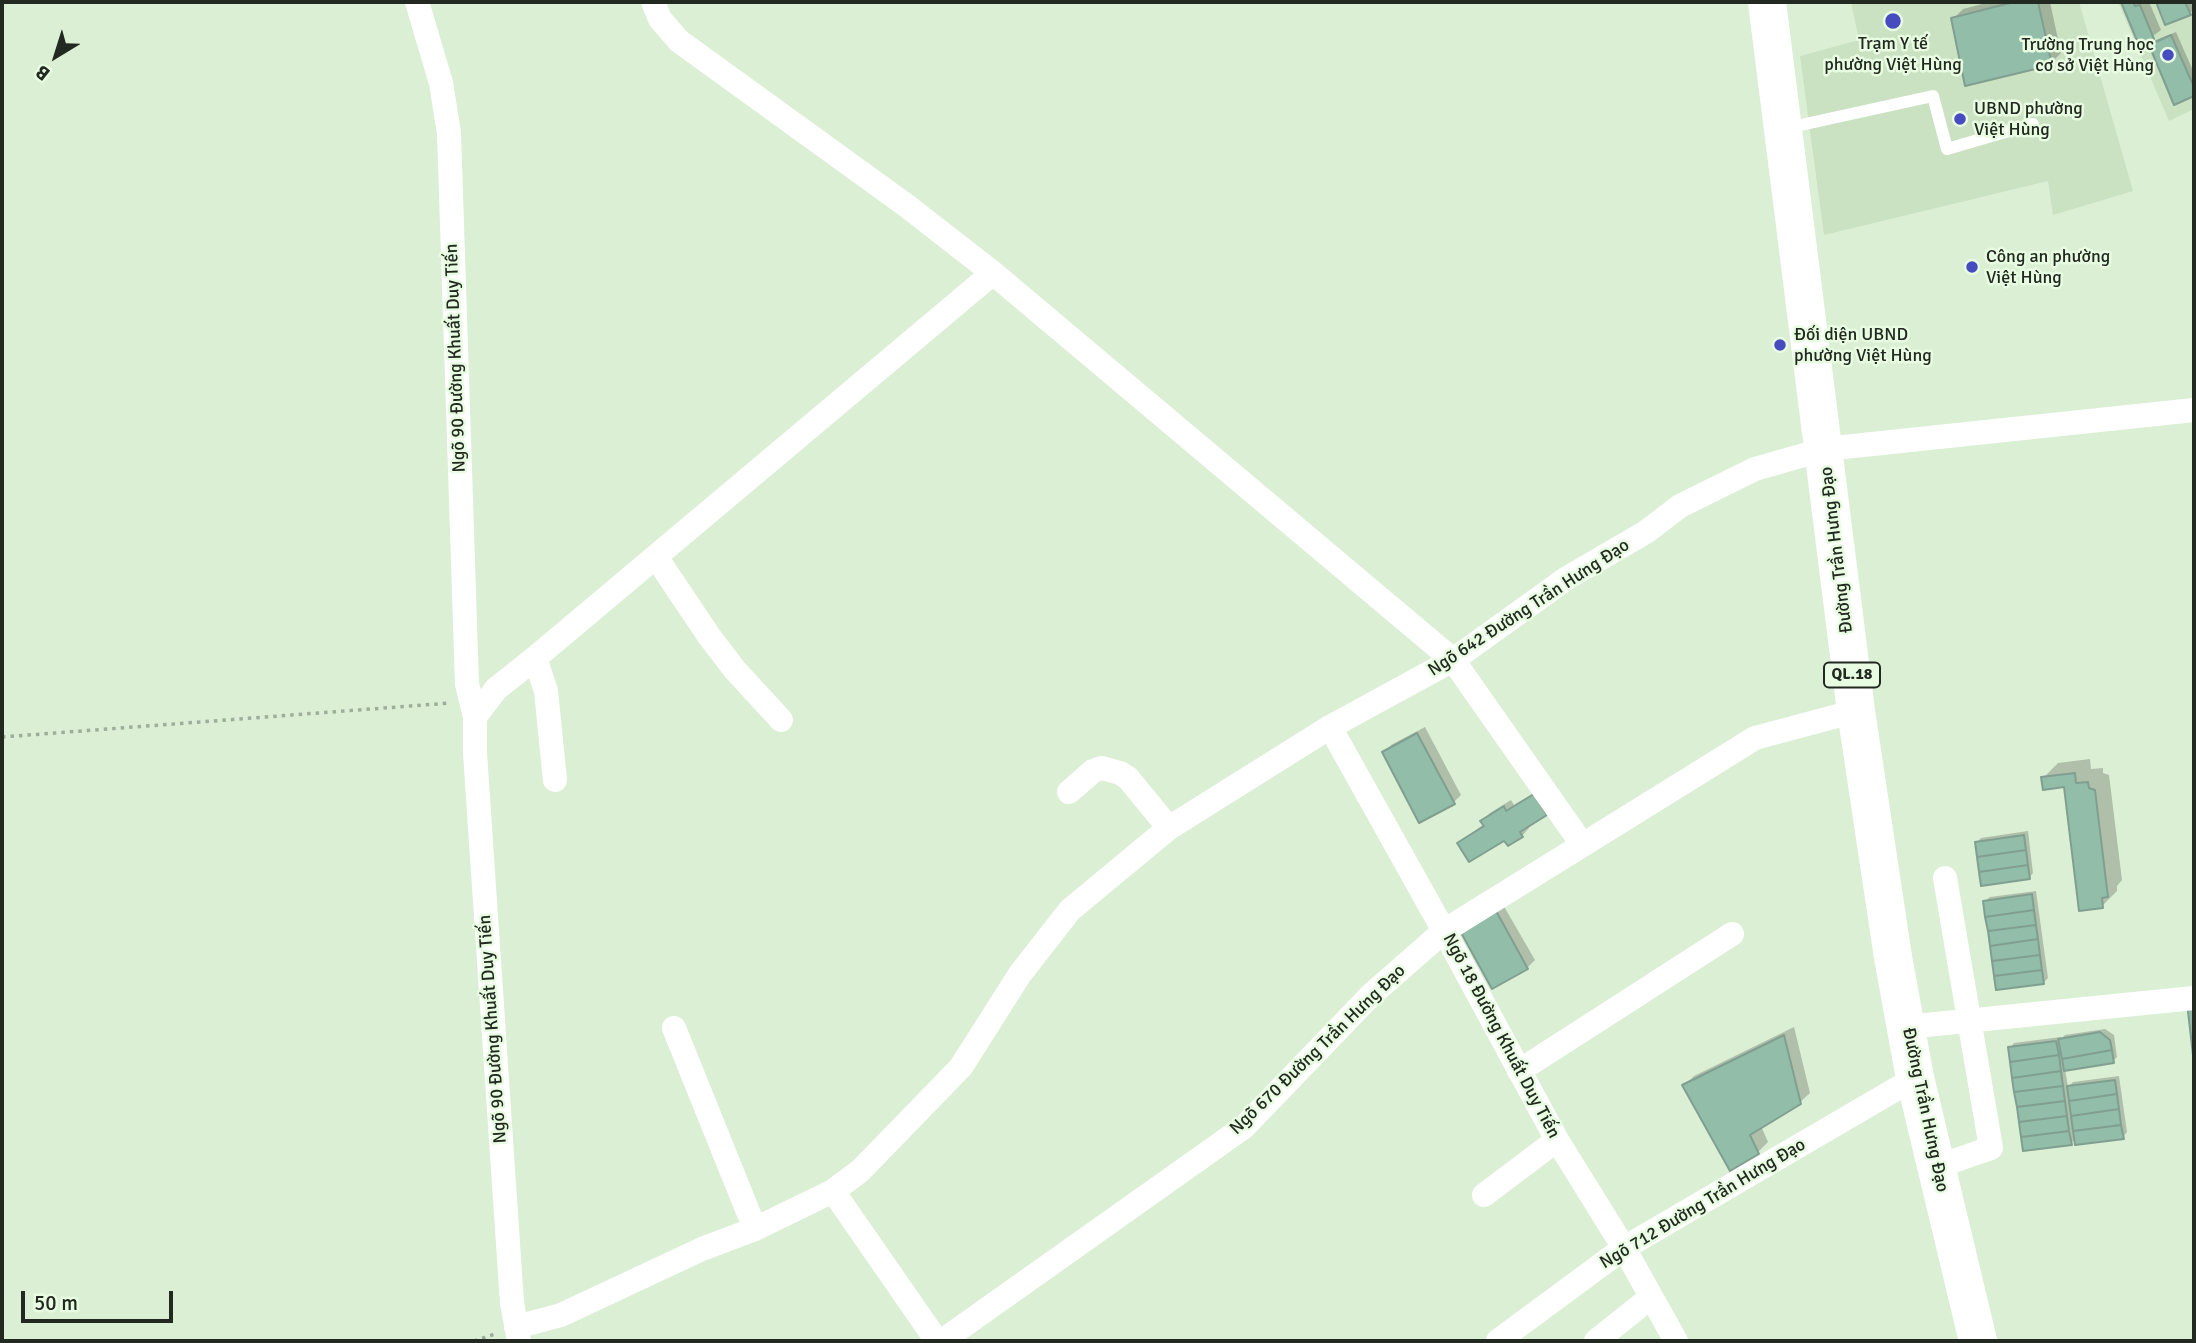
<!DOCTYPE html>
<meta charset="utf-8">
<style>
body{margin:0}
#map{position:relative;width:2196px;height:1343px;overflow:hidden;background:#dbefd5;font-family:Signika,sans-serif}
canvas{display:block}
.frame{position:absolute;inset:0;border:4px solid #222920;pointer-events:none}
.north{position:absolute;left:21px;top:21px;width:70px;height:70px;-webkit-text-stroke:5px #e8fce2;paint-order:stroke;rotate:218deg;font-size:19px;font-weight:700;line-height:28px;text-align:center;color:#222920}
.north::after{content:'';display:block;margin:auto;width:24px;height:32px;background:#222920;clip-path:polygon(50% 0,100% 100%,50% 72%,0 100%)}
.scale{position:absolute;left:21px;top:1291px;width:152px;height:32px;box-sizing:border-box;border:4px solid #222920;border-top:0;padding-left:9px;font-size:21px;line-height:24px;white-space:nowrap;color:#222920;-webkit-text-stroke:5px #e8fce2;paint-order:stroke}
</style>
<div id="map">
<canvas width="2196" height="1343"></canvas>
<div class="frame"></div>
<div class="north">B</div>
<div class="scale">50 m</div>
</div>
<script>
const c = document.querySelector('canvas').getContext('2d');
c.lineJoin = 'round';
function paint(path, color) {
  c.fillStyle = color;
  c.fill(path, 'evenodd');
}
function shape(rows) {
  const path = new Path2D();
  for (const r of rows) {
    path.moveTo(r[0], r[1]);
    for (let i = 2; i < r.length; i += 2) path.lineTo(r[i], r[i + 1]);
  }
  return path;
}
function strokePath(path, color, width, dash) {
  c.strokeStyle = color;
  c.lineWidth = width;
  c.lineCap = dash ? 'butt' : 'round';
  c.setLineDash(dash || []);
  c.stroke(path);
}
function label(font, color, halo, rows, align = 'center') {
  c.font = font + ' Signika,sans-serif';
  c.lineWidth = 5;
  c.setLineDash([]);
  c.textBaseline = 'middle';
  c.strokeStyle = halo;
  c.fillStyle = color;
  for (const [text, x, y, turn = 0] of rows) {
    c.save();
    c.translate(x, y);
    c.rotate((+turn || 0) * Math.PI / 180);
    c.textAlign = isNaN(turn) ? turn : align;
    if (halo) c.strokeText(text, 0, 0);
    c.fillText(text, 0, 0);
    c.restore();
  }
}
const built = shape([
 [1851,2,2079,2,2133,191,2053,215,2048,181,1824,235,1800,56,1859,40],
 [2118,2,2194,2,2194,109,2169,121]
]);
const shadow = shape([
 [1990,2,2050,2,2061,53,2051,63,1953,19,1963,9],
 [2123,2,2149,2,2161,30,2141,45],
 [2158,2,2194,2,2194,9,2190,13,2166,23],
 [2176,32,2194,73,2194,94,2175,103,2151,45,2156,40],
 [1425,727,1461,795,1454,802,1420,820,1384,753,1391,745],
 [2090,759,2091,769,2103,768,2103,773,2109,775,2122,880,2117,886,2117,891,2102,906,2066,785,2043,778,2058,763],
 [1542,788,1527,825,1529,828,1522,836,1459,843,1484,824,1482,821,1490,813,1511,800,1514,805],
 [2028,831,2033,873,2029,878,1977,842,1981,838],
 [2036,891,2048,978,2044,982,1985,901,1990,897],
 [1502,903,1535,960,1527,968,1461,929],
 [1794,1027,1810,1093,1799,1103,1761,1126,1768,1142,1758,1152,1684,1086,1694,1076],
 [2105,1029,2114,1035,2117,1057,2113,1061,2065,1069,2068,1087,2073,1082,2119,1076,2127,1132,2123,1137,2076,1138,2071,1143,2010,1048,2014,1043,2061,1037,2061,1039,2065,1035]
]);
const building = shape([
 [2014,2,2038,2,2052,65,1965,86,1951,18,2014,2],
 [2121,2,2133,2,2135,6,2140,5,2154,39,2140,48,2121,2],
 [2156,2,2185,2,2191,15,2165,25,2156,2],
 [2171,35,2194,87,2194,96,2174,105,2149,45,2171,35],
 [1417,733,1455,804,1419,823,1382,752,1417,733],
 [2075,773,2076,783,2088,782,2089,788,2095,790,2108,897,2102,898,2103,908,2079,911,2064,787,2043,790,2041,777,2075,773],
 [1534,794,1547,815,1520,832,1523,837,1508,846,1504,841,1469,862,1457,843,1484,826,1480,821,1504,806,1506,811,1534,794],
 [2024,835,2026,850,1977,857,1975,842,2024,835],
 [2026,850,2028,865,1979,872,1977,857,2026,850],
 [2028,865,2030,879,1981,886,1979,872,2028,865],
 [2032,894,2034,910,1985,917,1983,901,2032,894],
 [1495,909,1528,969,1492,989,1459,929,1495,909],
 [2034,910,2036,925,1988,931,1985,917,2034,910],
 [2036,925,2038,939,1990,946,1988,931,2036,925],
 [2038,939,2040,955,1992,961,1990,946,2038,939],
 [2040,955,2042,970,1994,976,1992,961,2040,955],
 [2042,970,2044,984,1996,990,1994,976,2042,970],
 [2194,1002,2194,1064,2187,1003,2194,1002],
 [2100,1032,2110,1040,2112,1050,2062,1059,2058,1039,2100,1032],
 [1784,1035,1801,1104,1750,1135,1759,1154,1730,1171,1682,1085,1784,1035],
 [2056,1041,2059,1055,2010,1062,2008,1047,2056,1041],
 [2112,1050,2114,1063,2064,1071,2062,1059,2112,1050],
 [2059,1055,2061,1071,2012,1078,2010,1062,2059,1055],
 [2061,1071,2063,1086,2014,1092,2012,1078,2061,1071],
 [2115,1080,2117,1094,2069,1101,2067,1086,2115,1080],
 [2063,1086,2065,1101,2017,1107,2014,1092,2063,1086],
 [2117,1094,2119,1109,2071,1116,2069,1101,2117,1094],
 [2065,1101,2067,1116,2019,1122,2017,1107,2065,1101],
 [2119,1109,2121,1125,2073,1131,2071,1116,2119,1109],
 [2067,1116,2069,1131,2021,1137,2019,1122,2067,1116],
 [2121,1125,2124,1139,2075,1145,2073,1131,2121,1125],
 [2069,1131,2072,1145,2023,1151,2021,1137,2069,1131]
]);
const path = shape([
 [2,737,450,703],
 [474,1341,495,1334]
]);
const service = shape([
 [1787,128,1933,96,1947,149,2033,124]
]);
const minor = shape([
 [417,2,441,83,449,133,467,684,475,717,475,753,512,1303,519,1341],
 [653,2,660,19,679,41,907,206,993,273,1453,660,1582,844],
 [656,557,709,636,735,670,781,720],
 [535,658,546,691,555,780],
 [475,717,496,689,535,658,993,273],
 [1330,727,1444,931,1557,1140,1624,1248,1676,1341],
 [1069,792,1093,771,1102,768,1120,773,1128,778,1169,828],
 [1906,1027,2194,998],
 [674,1028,755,1229],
 [1519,1071,1732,934],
 [1936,1167,1991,1148,1945,878],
 [833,1191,937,1341],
 [1484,1195,1557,1140],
 [516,1327,561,1315,702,1249,755,1229,833,1191,860,1171,961,1067,1020,974,1070,910,1169,828,1330,727,1453,660,1567,578,1646,532,1680,506,1755,469,1825,449,2194,410],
 [942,1341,1244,1127,1371,995,1444,931,1755,738,1856,711],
 [1498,1341,1624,1248,1915,1078],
 [1596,1341,1651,1297]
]);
const trunk = shape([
 [1767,2,1856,711,1893,957,1915,1078,1978,1341]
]);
const markers = [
 [1893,21,9,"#464bc0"],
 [2168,55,7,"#464bc0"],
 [1960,119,7,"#464bc0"],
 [1972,267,7,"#464bc0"],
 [1780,345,7,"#464bc0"]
];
const shields = [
 [1852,675,56]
];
const shieldNames = [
 ["QL.18",1852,675]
];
const poiNames = [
 ["Trạm Y tế",1893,44,"center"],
 ["phường Việt Hùng",1893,65,"center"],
 ["Trường Trung học",2154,45,"right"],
 ["cơ sở Việt Hùng",2154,66,"right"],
 ["UBND phường",1974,109],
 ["Việt Hùng",1974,130],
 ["Công an phường",1986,257],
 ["Việt Hùng",1986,278],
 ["Đối diện UBND",1794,335],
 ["phường Việt Hùng",1794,356]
];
const streetNames = [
 ["Ngõ 90 Đường Khuất Duy Tiến",456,358,-92],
 ["Đường Trần Hưng Đạo",1837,550,-97],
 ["Ngõ 642 Đường Trần Hưng Đạo",1529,608,-33],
 ["Ngõ 90 Đường Khuất Duy Tiến",493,1029,-94],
 ["Ngõ 18 Đường Khuất Duy Tiến",1501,1036,62],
 ["Ngõ 670 Đường Trần Hưng Đạo",1318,1050,-44],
 ["Đường Trần Hưng Đạo",1925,1110,78],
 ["Ngõ 712 Đường Trần Hưng Đạo",1703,1204,-31]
];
paint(built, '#cae1c2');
paint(shadow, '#0003');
paint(building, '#91bda9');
strokePath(building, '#809f90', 2);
strokePath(path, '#9eae9a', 3.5, [3.5, 5]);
strokePath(service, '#fff', 12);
strokePath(minor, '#fff', 24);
strokePath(trunk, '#fff', 38);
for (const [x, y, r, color] of markers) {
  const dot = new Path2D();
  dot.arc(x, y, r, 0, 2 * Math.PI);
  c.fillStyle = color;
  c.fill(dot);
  strokePath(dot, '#e8fce2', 2.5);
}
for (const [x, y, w] of shields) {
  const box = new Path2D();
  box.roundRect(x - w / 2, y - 12.5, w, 25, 5);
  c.fillStyle = '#e8fce2';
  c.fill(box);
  strokePath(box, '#222920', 2);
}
label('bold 16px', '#222920', null, shieldNames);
label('18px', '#222920', '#e8fce2', poiNames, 'left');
label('18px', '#222920', '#e8fce2', streetNames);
</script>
